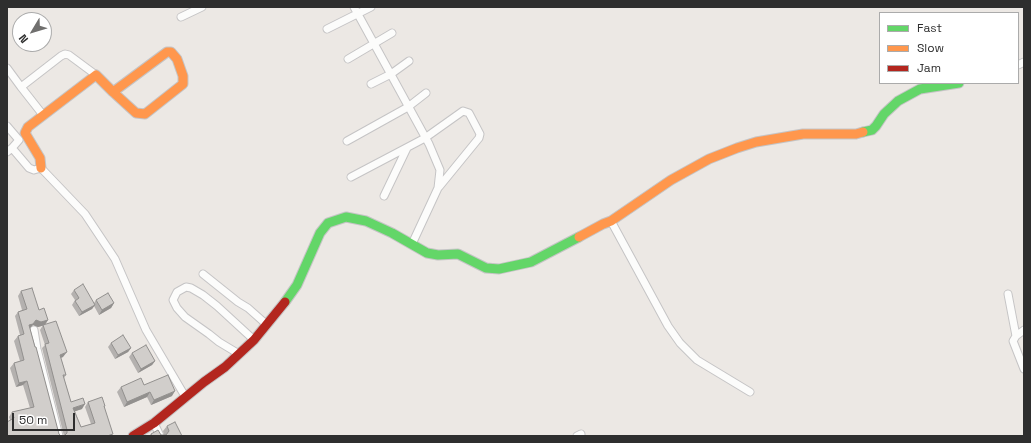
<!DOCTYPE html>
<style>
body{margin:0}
#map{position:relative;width:1031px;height:443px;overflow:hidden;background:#ece8e4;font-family:"Space Grotesk",sans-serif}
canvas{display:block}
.frame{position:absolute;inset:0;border:8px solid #2e2e2e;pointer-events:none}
.legend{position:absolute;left:879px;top:12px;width:140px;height:72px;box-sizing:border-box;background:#fff;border:1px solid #ababab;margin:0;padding:5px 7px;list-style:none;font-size:12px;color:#2e2e2e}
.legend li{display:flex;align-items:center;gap:8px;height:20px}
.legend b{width:20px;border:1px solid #ababab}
.north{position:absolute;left:12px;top:12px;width:40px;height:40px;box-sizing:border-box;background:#fff;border:1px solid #ababab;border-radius:50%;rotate:232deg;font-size:11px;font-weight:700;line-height:16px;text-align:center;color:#2e2e2e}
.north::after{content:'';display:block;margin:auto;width:14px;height:18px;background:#706f6e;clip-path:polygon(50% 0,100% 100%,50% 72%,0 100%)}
.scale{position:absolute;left:12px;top:413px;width:63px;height:18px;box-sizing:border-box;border:2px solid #2e2e2e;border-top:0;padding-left:5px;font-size:12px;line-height:14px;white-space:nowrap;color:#2e2e2e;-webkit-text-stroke:3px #fff;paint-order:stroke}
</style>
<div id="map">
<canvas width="1031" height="443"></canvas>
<div class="frame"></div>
<ul class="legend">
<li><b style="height:5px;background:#63d668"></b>Fast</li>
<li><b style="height:5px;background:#ff974d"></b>Slow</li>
<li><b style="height:5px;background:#b3261e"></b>Jam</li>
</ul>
<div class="north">N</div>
<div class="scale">50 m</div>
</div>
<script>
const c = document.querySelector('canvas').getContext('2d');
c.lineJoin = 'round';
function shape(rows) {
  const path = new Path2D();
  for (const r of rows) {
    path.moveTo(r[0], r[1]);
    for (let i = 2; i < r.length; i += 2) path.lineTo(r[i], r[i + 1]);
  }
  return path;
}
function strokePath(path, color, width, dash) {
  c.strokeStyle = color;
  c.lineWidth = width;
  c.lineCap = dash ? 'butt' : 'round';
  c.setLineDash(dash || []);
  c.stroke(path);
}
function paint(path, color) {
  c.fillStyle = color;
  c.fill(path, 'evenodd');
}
const street = shape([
 [354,7,429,144,440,170,438,188,412,244],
 [181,17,202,7],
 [327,29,371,7],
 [348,59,392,33],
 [1018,65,1024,62],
 [7,68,21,87],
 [371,84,391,74,409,61],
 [43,115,21,87,61,56,65,54,69,55,96,75],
 [7,126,19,140,12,148],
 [347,141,408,107,426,93],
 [7,152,12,148,29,168,34,170,41,168,85,214,115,259,146,330,186,398],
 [351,177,425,138,463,111,469,113,480,134,479,138,439,187],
 [384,196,407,148],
 [611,221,668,326,680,343,697,360,750,392],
 [203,274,238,302,248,308,266,324],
 [1008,294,1016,336],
 [34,330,37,349,59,436],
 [1024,330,1016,336,1013,341,1024,369],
 [239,354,219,342,209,334,185,317,177,308,173,300,177,292,186,287,191,288,203,295,217,306,254,340],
 [154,423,160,436],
 [577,436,581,434,581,436]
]);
const fast = shape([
 [863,132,872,130,876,126,884,114,898,101,920,89,959,83],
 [285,302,297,285,320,233,328,223,346,217,366,221,392,233,427,253,438,255,458,254,486,268,499,269,531,262,579,237]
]);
const slow = shape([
 [41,168,40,158,25,133,28,127,96,75,113,92,136,113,145,114,183,84,183,76,177,59,171,52,167,52,113,92],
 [579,237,603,224,611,221,671,180,709,159,737,148,756,142,803,134,856,134,863,132]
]);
const jam = shape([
 [133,436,154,423,204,382,225,367,254,340,285,302]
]);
const wall = shape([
 [74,290,94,303,96,300,114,303,111,308,99,315,94,306,92,309,79,316,72,305,75,300,71,294],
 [21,291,39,310,45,325,38,327,33,325,30,328,59,434,61,436,64,436,42,348,45,345,40,330,43,325,63,357,61,358,66,375,64,378,71,402,82,409,75,411,81,427,91,424,85,407,88,402,105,406,104,407,112,436,7,436,10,420,9,417,12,412,30,408,23,385,16,387,10,368,14,363,20,361,14,341,18,336,20,335,15,316,18,312,22,310,18,296],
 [111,343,131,348,128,352,115,359,108,347],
 [132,353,155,361,152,365,138,373,129,357],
 [144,385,172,396,151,405,147,397,124,407,117,392,121,387],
 [167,426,182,436,149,436,151,434,164,435,163,431]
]);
const shadedWall = shape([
 [114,303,111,308,99,315,102,310],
 [95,305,92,309,79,316,82,312],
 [36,320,48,320,45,325,38,327,33,325,29,329,29,325],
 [131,348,128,352,115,359,118,355],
 [67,352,63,357,57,359,60,355],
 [155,361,152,365,138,373,141,369],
 [27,381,23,385,16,387,19,383],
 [175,391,172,396,151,405,154,400],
 [150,392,147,397,124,407,127,402],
 [85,404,82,409,70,413,73,408]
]);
const building = shape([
 [83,284,95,305,82,312,75,301,79,298,74,290,83,284],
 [32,288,39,310,44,308,48,320,41,322,36,320,33,324,29,325,35,347,36,347,59,434,61,436,64,436,67,433,67,430,45,344,49,343,43,325,56,321,67,352,60,355,66,375,63,375,71,402,83,398,85,404,73,408,81,427,95,423,88,402,102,397,105,406,104,406,113,434,107,436,7,436,7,422,14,418,12,412,34,407,27,381,19,383,14,363,24,360,18,336,24,334,18,312,27,309,21,291,32,288],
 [108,293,114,303,102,310,96,300,108,293],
 [123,335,131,348,118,355,111,343,123,335],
 [146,345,155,361,141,369,132,353,146,345],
 [168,375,175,391,154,400,150,392,127,402,121,387,141,378,144,385,168,375],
 [175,422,182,436,152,436,151,434,158,430,161,435,166,435,169,431,167,426,175,422]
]);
strokePath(street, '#c5c4c5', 9);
strokePath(fast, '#c5c4c5', 11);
strokePath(slow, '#c5c4c5', 11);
strokePath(jam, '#c5c4c5', 11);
strokePath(street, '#fcfcfb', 7);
strokePath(fast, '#63d668', 9);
strokePath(slow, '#ff974d', 9);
strokePath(jam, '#b3261e', 9);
paint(wall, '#b4b1af');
paint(shadedWall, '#92908e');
paint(building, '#d1cecb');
strokePath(building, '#92908e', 1);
</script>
